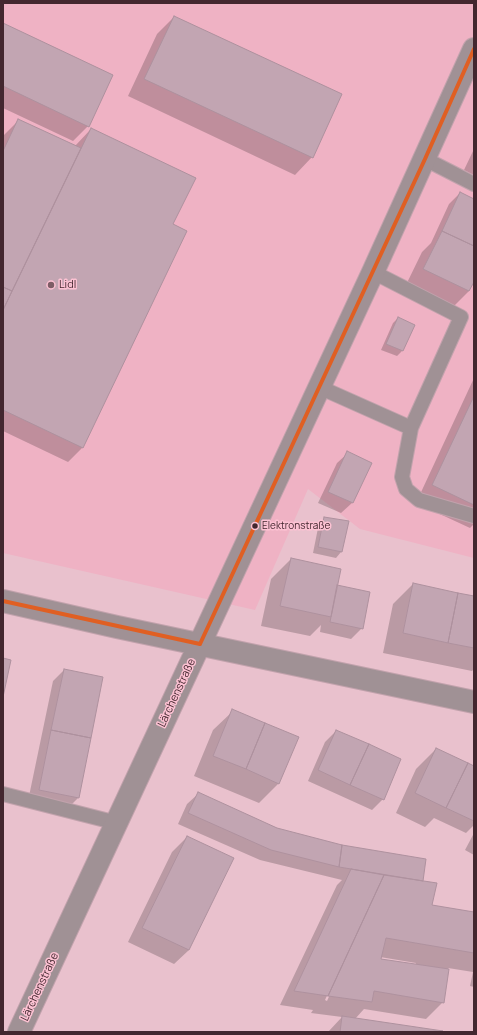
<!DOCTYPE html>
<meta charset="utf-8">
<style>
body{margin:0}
#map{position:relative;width:477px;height:1035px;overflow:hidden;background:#e9c1cd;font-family:Manrope,sans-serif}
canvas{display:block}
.frame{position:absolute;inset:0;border:4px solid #43272f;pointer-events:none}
</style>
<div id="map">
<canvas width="477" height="1035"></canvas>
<div class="frame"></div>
</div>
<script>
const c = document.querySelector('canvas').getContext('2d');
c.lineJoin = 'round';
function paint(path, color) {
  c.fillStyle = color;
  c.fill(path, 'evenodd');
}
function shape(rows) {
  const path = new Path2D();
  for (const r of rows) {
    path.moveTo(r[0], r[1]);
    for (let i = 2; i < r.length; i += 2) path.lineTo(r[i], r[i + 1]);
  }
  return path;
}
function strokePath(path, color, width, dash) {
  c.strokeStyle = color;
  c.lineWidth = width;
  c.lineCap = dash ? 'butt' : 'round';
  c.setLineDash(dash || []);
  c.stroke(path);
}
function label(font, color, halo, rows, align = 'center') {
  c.font = font + ' Manrope,sans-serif';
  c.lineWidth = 3;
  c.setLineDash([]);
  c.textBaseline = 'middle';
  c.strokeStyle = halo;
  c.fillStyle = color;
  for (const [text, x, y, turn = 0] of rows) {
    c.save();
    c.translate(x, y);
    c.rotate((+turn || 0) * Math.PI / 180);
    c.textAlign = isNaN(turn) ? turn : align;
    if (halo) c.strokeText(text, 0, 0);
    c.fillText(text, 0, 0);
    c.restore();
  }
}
const built = shape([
 [3,3,474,3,474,558,360,529,308,489,255,610,3,553]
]);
const shadow = shape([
 [174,17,312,157,295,175,128,96,157,34],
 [3,24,88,126,73,141,3,108],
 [19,120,75,146,91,129,82,448,68,462,3,431,3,136],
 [474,149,474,175,464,170],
 [460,193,474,200,474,280,469,291,449,311,404,289,422,252,431,243,449,204],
 [398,318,402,351,397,356,381,350,393,323],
 [474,378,474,524,470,528,416,503],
 [348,453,352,503,341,513,318,503,337,463],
 [325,518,348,522,341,552,336,558,313,553,319,523],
 [291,559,336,588,362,628,351,639,320,632,321,625,310,636,261,626,271,579],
 [413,584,474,597,474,669,472,671,383,653,393,604],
 [64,670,78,798,67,809,28,801,53,681],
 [233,711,279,783,259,803,194,776,213,730],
 [336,731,383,799,372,810,308,781,325,742],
 [436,749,474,767,474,825,466,833,434,818,425,827,396,813,416,769],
 [198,794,277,829,422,880,431,906,474,913,474,987,470,986,473,972,448,968,443,1002,426,1019,364,1009,355,1019,441,1032,328,1032,342,1017,311,1013,313,1010,280,1005,337,885,342,880,260,860,178,824,187,804],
 [374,893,376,893,327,1001,325,1000],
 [380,957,416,963,415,965,380,959],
 [474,833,474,855,465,850],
 [187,837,189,950,174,964,128,942,172,852]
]);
const building = shape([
 [174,16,342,94,313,158,144,79,174,16],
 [3,23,113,75,89,127,3,86,3,23],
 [18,119,81,148,12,291,3,287,3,151,18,119],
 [91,128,196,178,173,224,187,231,83,448,3,410,3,310,91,128],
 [460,192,474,199,474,246,442,231,460,192],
 [442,231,474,246,474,282,469,291,423,269,442,231],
 [3,287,12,291,3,310,3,287],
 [398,317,415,325,403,351,386,344,398,317],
 [474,396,474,505,432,485,474,396],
 [347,451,372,463,353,503,328,492,347,451],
 [324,517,349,521,342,552,318,547,324,517],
 [291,558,341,569,331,617,280,606,291,558],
 [413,583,458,593,448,643,403,633,413,583],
 [337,585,370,592,363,629,330,622,337,585],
 [458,593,474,596,474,648,448,643,458,593],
 [3,658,11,660,3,697,3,658],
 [64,669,103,677,91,738,51,730,64,669],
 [232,709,265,723,246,769,213,756,232,709],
 [265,723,299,737,279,784,246,769,265,723],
 [51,730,91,738,79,798,39,790,51,730],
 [336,730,369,744,350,785,318,770,336,730],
 [369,744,401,759,384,800,350,785,369,744],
 [436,748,468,763,446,808,415,793,436,748],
 [468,763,474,766,474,821,446,808,468,763],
 [198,792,277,828,342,845,339,867,271,850,188,813,198,792],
 [187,836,234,858,189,950,142,928,187,836],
 [342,845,426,859,423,881,339,867,342,845],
 [351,869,384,875,328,996,294,991,351,869],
 [384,875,437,883,432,905,474,912,474,953,386,938,381,959,449,969,444,1003,374,991,372,1002,328,996,384,875],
 [342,1016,443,1031,340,1032,342,1016]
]);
const service = shape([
 [425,159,474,184],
 [373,272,461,317,411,428],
 [319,387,411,428,402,477,406,489,419,500,474,516],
 [3,794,117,823]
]);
const minor = shape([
 [3,601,117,627,474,702],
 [19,1032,373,272,474,49]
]);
const bus1 = shape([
 [3,601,200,644],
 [200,644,425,159,474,49]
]);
const markers = [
 [51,285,4,"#7d5d66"],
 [255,526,3.5,"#43272f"]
];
const busNames = [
 ["Elektronstraße",262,526]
];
const poiNames = [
 ["Lidl",59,285]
];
const streetNames = [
 ["Lärchenstraße",177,693,-65],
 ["Lärchenstraße",40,987,-65]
];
paint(built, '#efb2c4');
paint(shadow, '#0003');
paint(building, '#c2a5b2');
strokePath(building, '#ae919e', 1);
strokePath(service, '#c1a2ac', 16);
strokePath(minor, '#c1a2ac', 24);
strokePath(service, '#a09195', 14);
strokePath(minor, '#a09195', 22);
strokePath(bus1, '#e05f23', 4);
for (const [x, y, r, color] of markers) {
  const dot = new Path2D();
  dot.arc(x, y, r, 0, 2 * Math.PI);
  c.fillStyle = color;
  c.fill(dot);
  strokePath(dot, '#fdc2d3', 1.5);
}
label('10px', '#43272f', '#fdc2d3', busNames, 'left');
label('11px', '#43272f', '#fdc2d3', poiNames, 'left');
label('11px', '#43272f', '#fdc2d3', streetNames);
</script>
